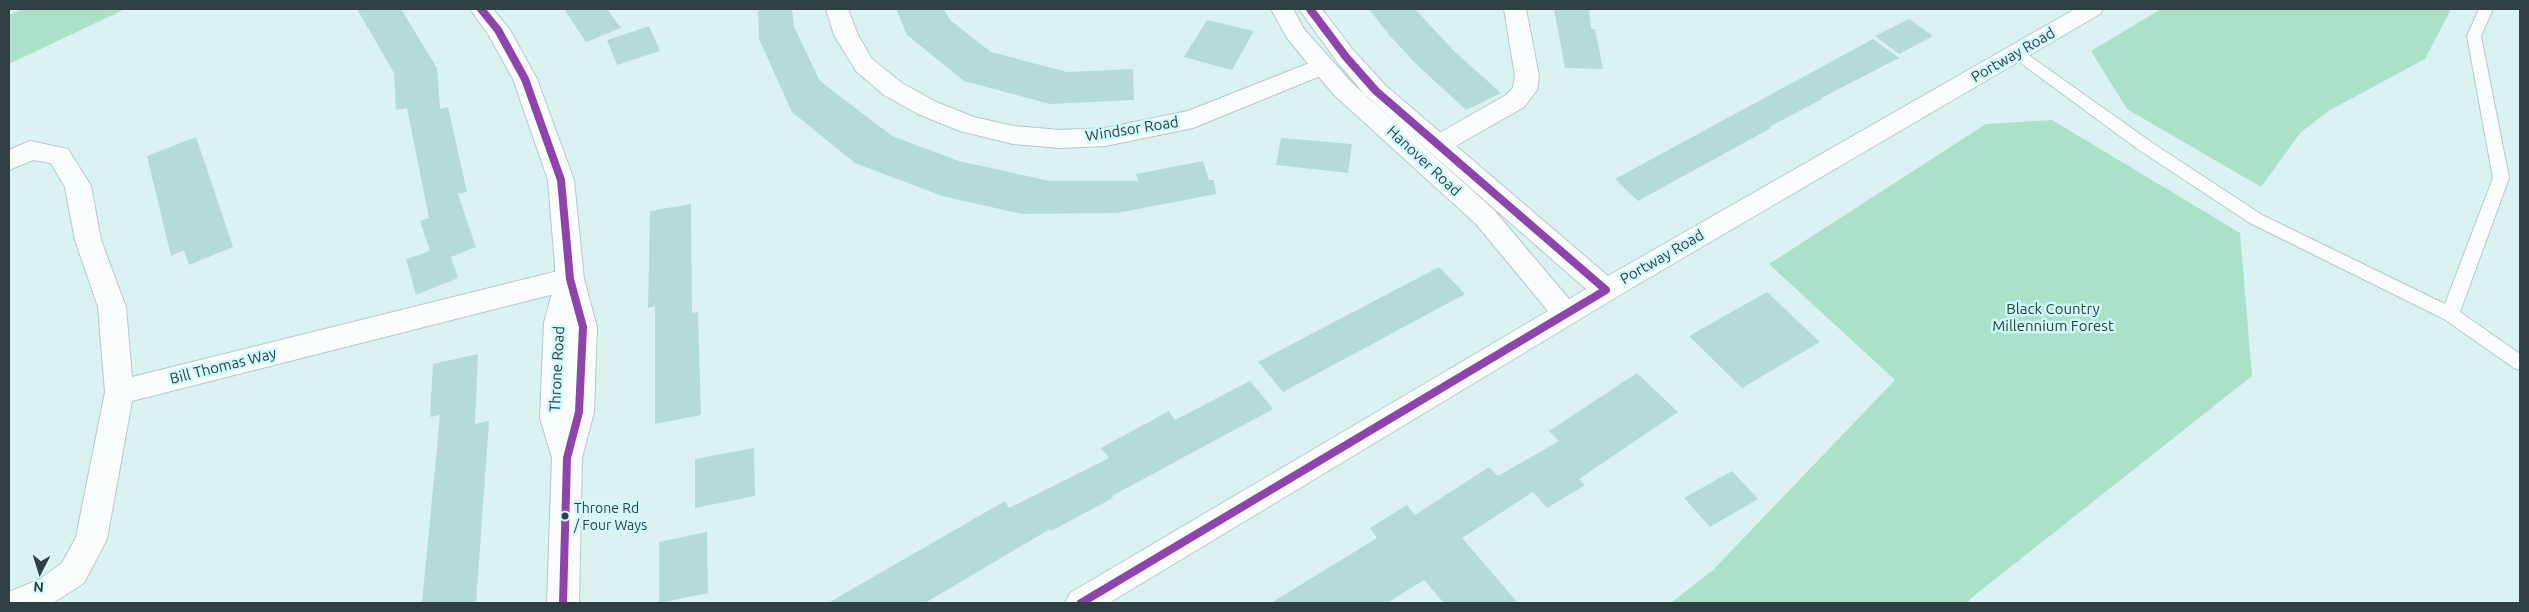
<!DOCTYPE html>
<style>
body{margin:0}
#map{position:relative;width:2529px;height:612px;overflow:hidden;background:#dbf2f3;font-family:Ubuntu,sans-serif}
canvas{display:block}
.frame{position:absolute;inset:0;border:10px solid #304042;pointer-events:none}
.north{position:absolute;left:15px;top:547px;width:50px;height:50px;-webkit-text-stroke:4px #d1fafd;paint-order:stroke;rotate:185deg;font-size:14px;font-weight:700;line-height:20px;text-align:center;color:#304042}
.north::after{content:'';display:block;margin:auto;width:18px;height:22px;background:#304042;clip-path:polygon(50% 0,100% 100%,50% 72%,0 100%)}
</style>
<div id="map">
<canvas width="2529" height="612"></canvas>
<div class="frame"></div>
<div class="north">N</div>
</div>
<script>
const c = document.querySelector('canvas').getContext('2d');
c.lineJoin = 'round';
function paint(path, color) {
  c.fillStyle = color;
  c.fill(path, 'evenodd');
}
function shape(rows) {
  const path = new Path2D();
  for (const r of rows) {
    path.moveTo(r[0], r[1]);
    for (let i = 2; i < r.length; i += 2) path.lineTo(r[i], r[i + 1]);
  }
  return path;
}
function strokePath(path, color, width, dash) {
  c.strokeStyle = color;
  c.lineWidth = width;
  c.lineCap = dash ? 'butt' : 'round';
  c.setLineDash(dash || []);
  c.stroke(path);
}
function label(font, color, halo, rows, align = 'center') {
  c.font = font + ' Ubuntu,sans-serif';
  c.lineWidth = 5;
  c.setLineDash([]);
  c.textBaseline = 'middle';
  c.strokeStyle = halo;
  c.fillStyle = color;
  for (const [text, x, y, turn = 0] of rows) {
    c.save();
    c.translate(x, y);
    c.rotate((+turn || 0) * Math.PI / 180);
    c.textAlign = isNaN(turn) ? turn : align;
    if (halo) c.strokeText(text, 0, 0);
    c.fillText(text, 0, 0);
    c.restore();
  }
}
const green = shape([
 [23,9,125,9,9,64,9,15],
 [2161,9,2451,9,2425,59,2330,110,2301,132,2261,187,2127,109,2091,51],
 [2052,120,2240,233,2252,376,1970,599,1968,603,1671,603,1713,570,1895,380,1769,264,1986,124]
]);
const building = shape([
 [357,9,401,9,437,68,440,109,448,107,467,192,458,194,476,247,451,257,458,278,416,295,406,259,430,251,420,221,429,218,407,108,396,110,394,73],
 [564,9,607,9,621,28,586,42],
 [758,9,792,9,794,27,820,81,892,136,959,161,1050,181,1138,181,1136,174,1203,161,1209,180,1214,180,1216,194,1117,213,1022,214,942,196,855,163,792,112,759,39],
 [896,9,944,9,950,20,991,52,1067,72,1133,69,1134,100,1050,104,964,81,907,35],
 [1369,9,1415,9,1454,51,1501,93,1466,110,1416,64,1390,36],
 [1554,9,1589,9,1591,29,1595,29,1603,69,1565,68],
 [1909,19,1933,36,1899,54,1875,36],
 [1207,20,1254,31,1232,70,1184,57],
 [649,26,660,51,617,65,607,40],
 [1873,39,1899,58,1821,98,1822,99,1769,127,1771,128,1638,201,1615,179],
 [196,137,233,247,189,265,184,250,171,256,147,156],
 [1281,138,1352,144,1348,173,1276,165],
 [691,204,692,313,698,312,701,415,655,424,655,306,648,308,650,211],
 [1439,267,1465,294,1283,392,1258,362],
 [1767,292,1820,342,1742,388,1689,336],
 [478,354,475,424,489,421,476,603,422,603,440,415,430,417,433,364],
 [1637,373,1678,412,1579,479,1585,485,1547,508,1533,492,1462,538,1518,603,1444,603,1424,580,1387,603,1271,603,1377,538,1370,528,1407,505,1415,515,1489,467,1498,476,1559,441,1549,431],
 [1250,381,1273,409,1112,496,1113,498,1051,531,1050,529,925,603,828,603,1005,501,1009,508,1109,458,1101,448,1169,411,1175,420],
 [754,448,755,496,695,508,695,459],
 [1732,471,1758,499,1710,527,1684,498],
 [707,532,708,593,659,603,659,542]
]);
const service = shape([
 [2479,9,2493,9,2481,36,2509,178,2460,312,2520,354,2520,370,2514,368,2444,319,2250,223,2139,150,2007,53,2015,48,2020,49,2151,142,2262,215,2445,304,2493,178,2467,36,2479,9]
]);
const minor = shape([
 [826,9,848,9,858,35,872,59,902,83,936,102,974,117,1013,126,1060,130,1105,128,1188,111,1322,58,1330,60,1334,66,1330,72,1193,128,1105,146,1060,148,1013,144,960,131,918,114,884,95,856,71,834,35,826,9],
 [1504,9,1526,9,1539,76,1537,90,1524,107,1447,151,1438,154,1429,151,1425,145,1429,139,1506,95,1513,88,1515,76,1504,9],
 [30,141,68,149,91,186,101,240,126,307,132,377,570,268,580,272,584,279,580,286,570,290,132,401,107,539,84,583,53,603,9,603,9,592,40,579,62,563,76,537,105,392,98,307,75,240,65,187,51,163,33,160,9,170,9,150,30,141]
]);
const tertiary = shape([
 [470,9,493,9,510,30,537,79,574,180,584,279,597,327,594,412,582,458,579,603,547,603,552,458,540,418,544,323,556,278,548,180,513,79,488,34,470,9],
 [1271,9,1293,9,1304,29,1351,82,1494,210,1569,299,1586,289,1367,97,1338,63,1299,9,1322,9,1354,51,1385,85,1608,276,2075,9,2103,9,2100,14,1630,289,1109,603,1065,603,1070,593,1548,311,1476,224,1333,94,1287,38,1271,9]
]);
const bus1 = shape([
 [481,9,498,30,525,79,561,180,570,279,583,327,579,412,567,458,563,603],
 [1081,603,1606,290,1376,91,1346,57,1310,9]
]);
const markers = [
 [565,516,4.5,"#304042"]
];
const busNames = [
 ["Throne Rd",574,508],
 ["/ Four Ways",574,525]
];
const streetNames = [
 ["Portway Road",2013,55,-30],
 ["Windsor Road",1132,129,-9],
 ["Hanover Road",1424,161,43],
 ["Portway Road",1662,257,-30],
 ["Bill Thomas Way",223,366,-14],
 ["Throne Road",557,369,-87]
];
const parkNames = [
 ["Black Country",2053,309],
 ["Millennium Forest",2053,326]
];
paint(green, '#abe1c8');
paint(building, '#b5dbd7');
strokePath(service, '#b6c8c9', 2);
strokePath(minor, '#b6c8c9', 2);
strokePath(tertiary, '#b6c8c9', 2);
paint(service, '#fafdfd');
paint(minor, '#fafdfd');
paint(tertiary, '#fafdfd');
strokePath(bus1, '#8e44ad', 8);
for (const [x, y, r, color] of markers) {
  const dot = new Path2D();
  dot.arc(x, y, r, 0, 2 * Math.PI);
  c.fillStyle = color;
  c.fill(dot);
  strokePath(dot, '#d1fafd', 2);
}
label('14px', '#304042', '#d1fafd', busNames, 'left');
label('15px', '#304042', '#d1fafd', streetNames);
label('15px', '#1d4931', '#d1fafd', parkNames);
</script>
